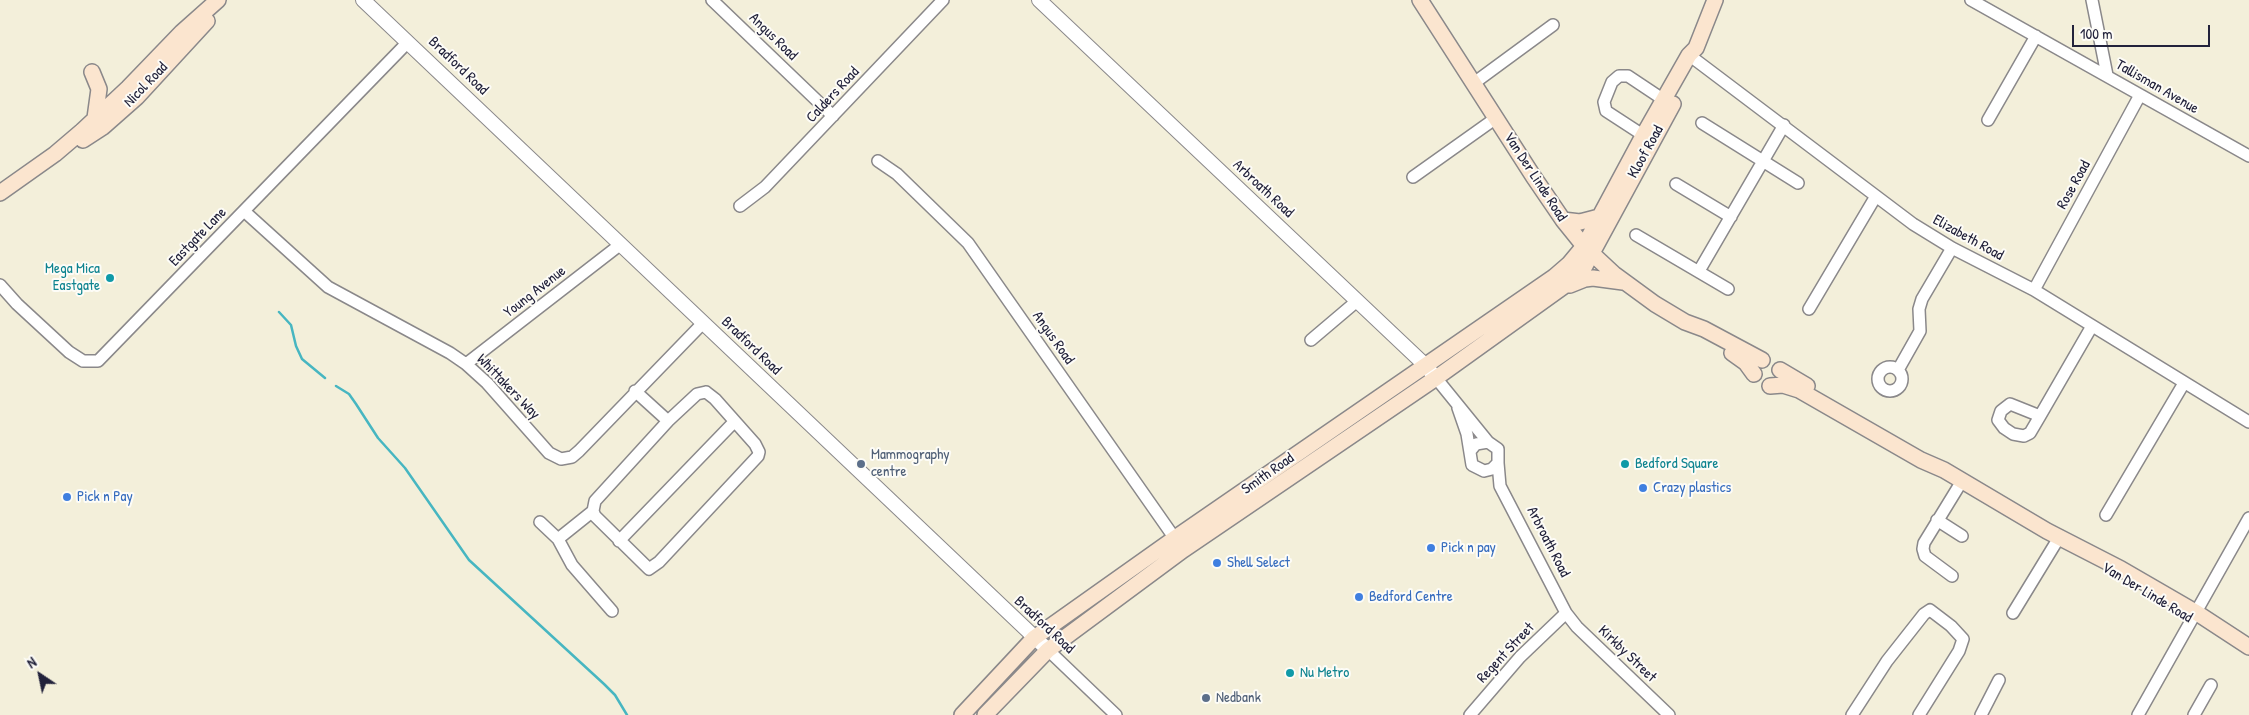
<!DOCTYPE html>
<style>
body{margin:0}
#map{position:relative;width:2249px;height:715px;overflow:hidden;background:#f3efda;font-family:"Patrick Hand",sans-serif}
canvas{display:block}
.north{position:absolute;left:15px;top:650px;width:50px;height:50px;-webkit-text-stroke:4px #fdfcf7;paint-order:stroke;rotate:326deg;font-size:14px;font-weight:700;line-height:20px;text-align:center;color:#22223b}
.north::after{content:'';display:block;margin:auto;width:18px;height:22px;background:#22223b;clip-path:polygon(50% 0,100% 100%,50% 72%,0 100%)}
.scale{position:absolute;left:2072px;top:25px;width:138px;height:22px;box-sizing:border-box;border:2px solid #22223b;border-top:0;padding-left:6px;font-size:15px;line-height:18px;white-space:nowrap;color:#22223b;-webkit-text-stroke:4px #fdfcf7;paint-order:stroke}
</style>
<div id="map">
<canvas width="2249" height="715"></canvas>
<div class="north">N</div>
<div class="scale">100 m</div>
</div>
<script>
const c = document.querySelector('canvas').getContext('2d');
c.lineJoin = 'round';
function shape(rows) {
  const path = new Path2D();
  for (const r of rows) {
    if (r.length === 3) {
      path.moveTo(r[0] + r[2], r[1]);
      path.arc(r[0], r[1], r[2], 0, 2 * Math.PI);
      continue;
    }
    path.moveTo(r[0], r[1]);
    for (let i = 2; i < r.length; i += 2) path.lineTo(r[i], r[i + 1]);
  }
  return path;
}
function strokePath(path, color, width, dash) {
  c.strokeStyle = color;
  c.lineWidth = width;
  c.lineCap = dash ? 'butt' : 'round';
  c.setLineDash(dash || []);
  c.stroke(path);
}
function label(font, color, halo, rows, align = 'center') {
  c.font = font + ' "Patrick Hand",sans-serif';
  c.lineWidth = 4;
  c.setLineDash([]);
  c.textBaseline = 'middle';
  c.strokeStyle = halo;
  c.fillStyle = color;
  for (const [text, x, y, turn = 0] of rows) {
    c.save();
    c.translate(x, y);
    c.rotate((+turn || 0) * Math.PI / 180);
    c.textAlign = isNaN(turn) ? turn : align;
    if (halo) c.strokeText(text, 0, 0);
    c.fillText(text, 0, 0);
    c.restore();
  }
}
const stream = shape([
 [279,312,291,325,296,346,302,359,325,378],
 [336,386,349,394,356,404,378,438,405,468,469,560,604,684,615,695,627,715]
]);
const minor = shape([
 [712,0,833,116],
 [1971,0,2249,156],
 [2092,0,2107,75],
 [1689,55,1913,224,1952,248,2034,290,2249,422],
 [1474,83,1553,25],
 [1988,120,2036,36],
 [1702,123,1798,183],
 [1649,139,1606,111,1604,102,1612,82,1619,76,1628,76,1670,104],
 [878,161,897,174,968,243,1178,543],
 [1413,177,1496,118],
 [1676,184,1731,217],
 [740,206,765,187,943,0],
 [244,211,328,287,450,353,466,364,487,383,549,453,561,459,572,457,579,451,703,323],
 [1636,235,1728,289],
 [1699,271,1784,125],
 [0,285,17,304,69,352,83,361,98,361,408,42],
 [2034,290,2140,95],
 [1809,309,1876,196],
 [1311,340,1357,301],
 [466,364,621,244],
 [1890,379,12],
 [1898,370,1920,331,1919,309,1922,299,1952,248],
 [1436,378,1488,442],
 [635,391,668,421],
 [706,392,715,399,755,444,759,452,758,456,659,562,649,569,595,516,593,511,595,501,668,421,697,394,706,392],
 [1458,408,1467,434,1472,465,1484,471,1492,469,1498,463,1498,449,1488,442,1476,444,1471,450],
 [2040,416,2010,404,2001,411,1998,420,2004,428,2013,434,2024,436,2030,433,2040,416,2092,326],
 [1498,463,1500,486,1566,613,1577,627,1669,715],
 [2106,515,2184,383],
 [1937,520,1962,536],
 [540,522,558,539,572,565,612,611],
 [558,539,593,511],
 [619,541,734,422],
 [1952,576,1925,556,1923,549,1924,543,1962,481],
 [2013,613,2060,536],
 [1048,650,1116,715],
 [1470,715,1520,657,1566,613],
 [1852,715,1887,661,1924,614,1930,610,1951,626,1963,639,1959,651,1919,715],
 [1981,715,1999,680],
 [2138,715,2249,518],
 [2194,715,2211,685]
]);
const tertiary = shape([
 [363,0,1048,650],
 [1039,0,1425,365,1436,378]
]);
const secondary = shape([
 [1420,0,1533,176,1563,220,1584,246,1614,274,1655,304,1685,322,1704,329,1762,360],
 [92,72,99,89,95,118],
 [83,140,103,127,137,97,207,21],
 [0,193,55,154,82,131,128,88,182,32,218,0],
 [1563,220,1580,222,1599,217],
 [1570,285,1585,279,1593,278,1623,282],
 [1732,353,1746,363,1754,374],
 [1780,370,1807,386],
 [1770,386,1783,385,1799,390,1921,460,1944,470,2047,531,2121,569,2197,613,2249,647],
 [962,715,1034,638,1175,538,1554,277,1569,264,1584,246,1643,136,1689,55,1696,48,1715,0],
 [985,715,1048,650,1183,550,1436,378,1567,284,1585,266,1673,104]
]);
const markers = [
 [110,278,5,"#0f9aa8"],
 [861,464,5,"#5c6f8a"],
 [1625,464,5,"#0f9aa8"],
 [1643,488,5,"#3f7fe0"],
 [67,497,5,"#3f7fe0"],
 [1431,548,5,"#3f7fe0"],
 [1217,563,5,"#3f7fe0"],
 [1359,597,5,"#3f7fe0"],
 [1290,673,5,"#0f9aa8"],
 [1206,698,5,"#5c6f8a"]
];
const streetNames = [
 ["Angus Road",773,37,44],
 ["Bradford Road",458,66,44],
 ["Nicol Road",146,85,-46],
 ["Tallisman Avenue",2157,87,30],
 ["Calders Road",833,95,-47],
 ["Kloof Road",1646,152,-61],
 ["Van Der Linde Road",1535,177,57],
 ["Rose Road",2074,185,-61],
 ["Arbroath Road",1263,189,43],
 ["Eastgate Lane",198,237,-46],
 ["Elizabeth Road",1968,238,29],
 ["Young Avenue",535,292,-38],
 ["Angus Road",1053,338,55],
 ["Bradford Road",751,346,44],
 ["Whittakers Way",508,387,46],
 ["Smith Road",1268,474,-35],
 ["Arbroath Road",1548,542,63],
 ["Van Der Linde Road",2147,593,31],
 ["Bradford Road",1044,625,43],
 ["Regent Street",1506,653,-47],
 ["Kirkby Street",1627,654,44]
];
const cultureNames = [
 ["Mega Mica",100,269,"right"],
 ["Eastgate",100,286,"right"],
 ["Bedford Square",1635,464],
 ["Nu Metro",1300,673]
];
const serviceNames = [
 ["Mammography",871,455],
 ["centre",871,472],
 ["Nedbank",1216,698]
];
const shopNames = [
 ["Crazy plastics",1653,488],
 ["Pick n Pay",77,497],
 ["Pick n pay",1441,548],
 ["Shell Select",1227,563],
 ["Bedford Centre",1369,597]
];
strokePath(stream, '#47b6c1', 2.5);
strokePath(minor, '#8a888a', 14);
strokePath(tertiary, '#8a888a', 16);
strokePath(secondary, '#8a888a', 18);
strokePath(minor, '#fff', 11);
strokePath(tertiary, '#fff', 14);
strokePath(secondary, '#fbe5cf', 15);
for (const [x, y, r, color] of markers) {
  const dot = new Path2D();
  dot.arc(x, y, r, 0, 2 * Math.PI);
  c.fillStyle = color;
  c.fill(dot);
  strokePath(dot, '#fdfcf7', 2);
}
label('15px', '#22223b', '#fdfcf7', streetNames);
label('15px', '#0d838f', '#fdfcf7', cultureNames, 'left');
label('15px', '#4e5e75', '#fdfcf7', serviceNames, 'left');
label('15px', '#366cbe', '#fdfcf7', shopNames, 'left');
</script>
